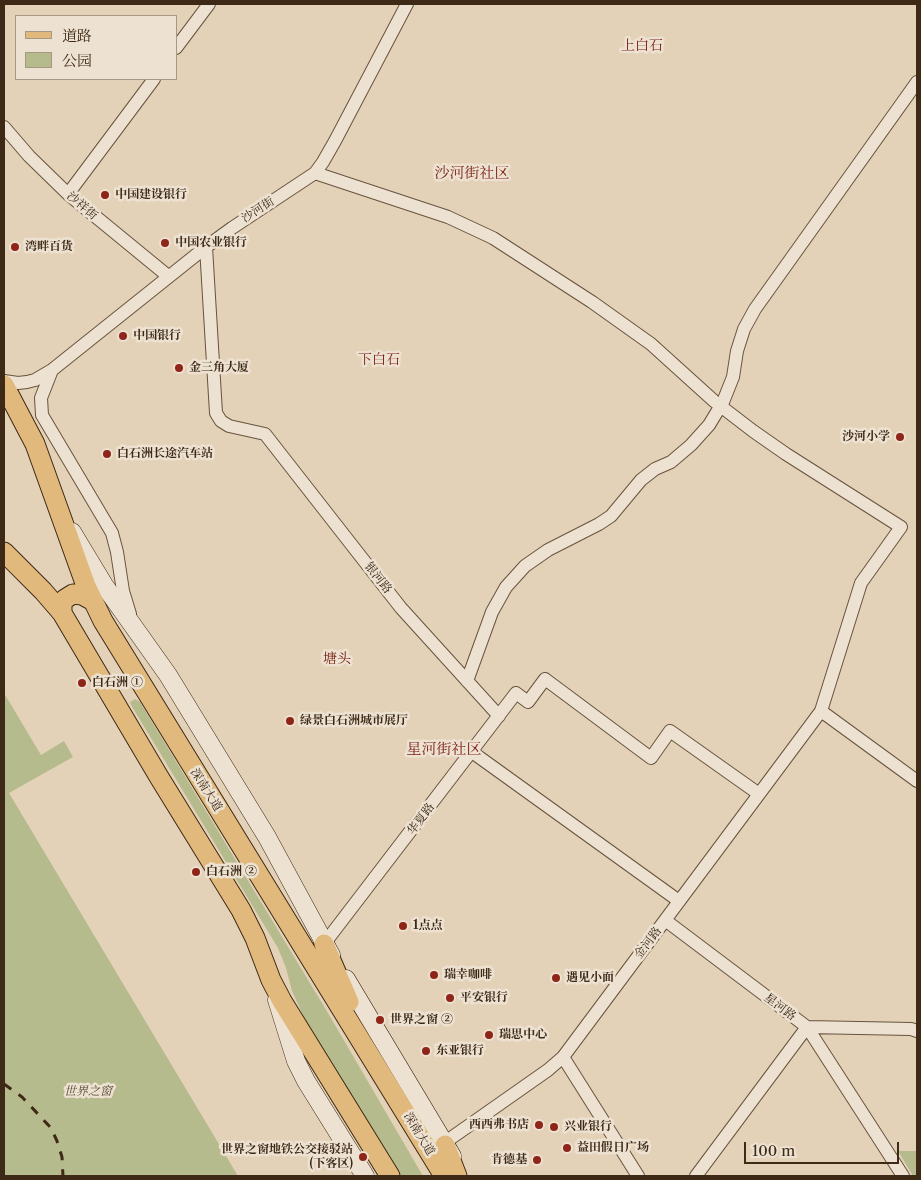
<!DOCTYPE html>
<meta charset="utf-8">
<style>
body{margin:0}
#map{position:relative;width:921px;height:1180px;overflow:hidden;background:#e4d2b8;font-family:"Libre Caslon Text","Noto Serif SC",serif}
canvas{display:block}
.frame{position:absolute;inset:0;border:5px solid #3d2916;pointer-events:none}
.legend{position:absolute;left:15px;top:15px;width:162px;height:65px;box-sizing:border-box;background:#ede2d1;border:1px solid #a79886;margin:0;padding:6px 9px;list-style:none;font-size:15px;color:#3d2916}
.legend li{display:flex;align-items:center;gap:10px;height:25px}
.legend b{width:25px;border:1px solid #a79886}
.scale{position:absolute;left:744px;top:1142px;width:155px;height:22px;box-sizing:border-box;border:2px solid #3d2916;border-top:0;padding-left:6px;font-size:15px;line-height:18px;white-space:nowrap;color:#3d2916;-webkit-text-stroke:4px #ede2d1;paint-order:stroke}
</style>
<div id="map">
<canvas width="921" height="1180"></canvas>
<div class="frame"></div>
<ul class="legend">
<li><b style="height:6px;background:#e2b97c"></b>道路</li>
<li><b style="height:14px;background:#b6bb8d"></b>公园</li>
</ul>
<div class="scale">100 m</div>
</div>
<script>
const c = document.querySelector('canvas').getContext('2d');
c.lineJoin = 'round';
function paint(path, color) {
  c.fillStyle = color;
  c.fill(path, 'evenodd');
}
function shape(rows) {
  const path = new Path2D();
  for (const r of rows) {
    path.moveTo(r[0], r[1]);
    for (let i = 2; i < r.length; i += 2) path.lineTo(r[i], r[i + 1]);
  }
  return path;
}
function strokePath(path, color, width, dash) {
  c.strokeStyle = color;
  c.lineWidth = width;
  c.lineCap = dash ? 'butt' : 'round';
  c.setLineDash(dash || []);
  c.stroke(path);
}
function label(font, color, halo, rows, align = 'center') {
  c.font = font + ' "Libre Caslon Text","Noto Serif SC",serif';
  c.lineWidth = 5;
  c.setLineDash([]);
  c.textBaseline = 'middle';
  c.strokeStyle = halo;
  c.fillStyle = color;
  for (const [text, x, y, turn = 0] of rows) {
    c.save();
    c.translate(x, y);
    c.rotate((+turn || 0) * Math.PI / 180);
    c.textAlign = isNaN(turn) ? turn : align;
    if (halo) c.strokeText(text, 0, 0);
    c.fillText(text, 0, 0);
    c.restore();
  }
}
const green = shape([
 [4,693,41,755,64,741,73,757,9,793,238,1176,4,1176],
 [135,699,140,702,232,854,328,1013,423,1176,395,1176,320,1053,292,991,286,968,278,948,131,705,130,702],
 [898,1151,917,1151,917,1176,913,1176]
]);
const street = shape([
 [176,48,209,4],
 [4,127,29,156,68,194,168,276],
 [315,173,448,217,493,238,592,302,651,344,714,401,753,431,786,454,901,527,861,583,821,711,563,1057,548,1070,444,1143],
 [68,194,154,79],
 [206,247,216,413,221,421,229,426,265,434,401,608,499,716],
 [52,370,41,398,42,415,112,533,117,552,123,591,130,614],
 [4,381,18,383,27,382,35,380,52,370,206,247,232,228,315,173,323,162,335,141,407,4],
 [467,681,492,612,506,587,525,566,548,550,599,524,611,516,641,480,655,469,671,462,691,445,709,425,723,402,733,377,737,351,744,329,755,309,917,82],
 [821,711,917,781],
 [472,752,679,901],
 [665,920,807,1027,911,1029,917,1031],
 [324,944,516,693,528,702,545,679,651,758,670,731,759,794],
 [563,1057,638,1176],
 [696,1176,807,1027,903,1176]
]);
const secondary = shape([
 [72,532,104,585,168,675,267,837,331,955],
 [346,979,452,1156],
 [277,1000,296,1061,306,1081,365,1176]
]);
const primary = shape([
 [4,385,35,444,86,586,103,621,444,1176],
 [4,552,43,591,62,613,159,777,241,910,255,938,271,980,282,1001,390,1176],
 [62,613,62,603,65,599,73,594,82,595,93,601],
 [324,944,349,1002],
 [445,1145,457,1176]
]);
const rail = shape([
 [4,1084,22,1097,51,1128,57,1141,62,1157,63,1176]
]);
const markers = [
 [105,195,5,"#8f2418"],
 [165,243,5,"#8f2418"],
 [15,247,5,"#8f2418"],
 [123,336,5,"#8f2418"],
 [179,368,5,"#8f2418"],
 [900,437,5,"#8f2418"],
 [107,454,5,"#8f2418"],
 [82,683,5,"#8f2418"],
 [290,721,5,"#8f2418"],
 [196,872,5,"#8f2418"],
 [403,926,5,"#8f2418"],
 [434,975,5,"#8f2418"],
 [556,978,5,"#8f2418"],
 [450,998,5,"#8f2418"],
 [380,1020,5,"#8f2418"],
 [489,1035,5,"#8f2418"],
 [426,1051,5,"#8f2418"],
 [539,1125,5,"#8f2418"],
 [554,1127,5,"#8f2418"],
 [567,1148,5,"#8f2418"],
 [363,1157,5,"#8f2418"],
 [537,1160,5,"#8f2418"]
];
const poiNames = [
 ["中国建设银行",115,195],
 ["中国农业银行",175,243],
 ["湾畔百货",25,247],
 ["中国银行",133,336],
 ["金三角大厦",189,368],
 ["沙河小学",890,437,"right"],
 ["白石洲长途汽车站",117,454],
 ["白石洲 ①",92,683],
 ["绿景白石洲城市展厅",300,721],
 ["白石洲 ②",206,872],
 ["1点点",413,926],
 ["瑞幸咖啡",444,975],
 ["遇见小面",566,978],
 ["平安银行",460,998],
 ["世界之窗 ②",390,1020],
 ["瑞思中心",499,1035],
 ["东亚银行",436,1051],
 ["西西弗书店",529,1125,"right"],
 ["兴业银行",564,1127],
 ["益田假日广场",577,1148],
 ["世界之窗地铁公交接驳站",353,1150,"right"],
 ["(下客区)",353,1164,"right"],
 ["肯德基",527,1160,"right"]
];
const streetNames = [
 ["沙祥街",82,206,40],
 ["沙河街",258,210,-33],
 ["银河路",378,578,52],
 ["深南大道",206,790,58],
 ["华夏路",421,819,-53],
 ["金河路",648,943,-53],
 ["星河路",780,1007,37],
 ["深南大道",419,1134,59]
];
const parkNames = [
 ["世界之窗",88,1092]
];
const neighbourhoodNames = [
 ["上白石",642,46],
 ["下白石",379,360],
 ["塘头",337,659]
];
const quarterNames = [
 ["沙河街社区",472,174],
 ["星河街社区",444,750]
];
paint(green, '#b6bb8d');
strokePath(street, '#67533e', 14);
strokePath(secondary, '#3d2916', 19);
strokePath(primary, '#3d2916', 21);
strokePath(street, '#ede2d1', 12);
strokePath(secondary, '#ede2d1', 18);
strokePath(primary, '#e2b97c', 19);
strokePath(rail, '#3d2916', 3, [9, 9]);
for (const [x, y, r, color] of markers) {
  const dot = new Path2D();
  dot.arc(x, y, r, 0, 2 * Math.PI);
  c.fillStyle = color;
  c.fill(dot);
  strokePath(dot, '#ede2d1', 2);
}
label('bold 12px', '#3d2916', '#ede2d1', poiNames, 'left');
label('12px', '#3d2916', '#ede2d1', streetNames);
label('italic 12px', '#55462e', '#ede2d1', parkNames);
label('14px', '#7a1f14', '#ede2d1', neighbourhoodNames);
label('15px', '#7a1f14', '#ede2d1', quarterNames);
</script>
